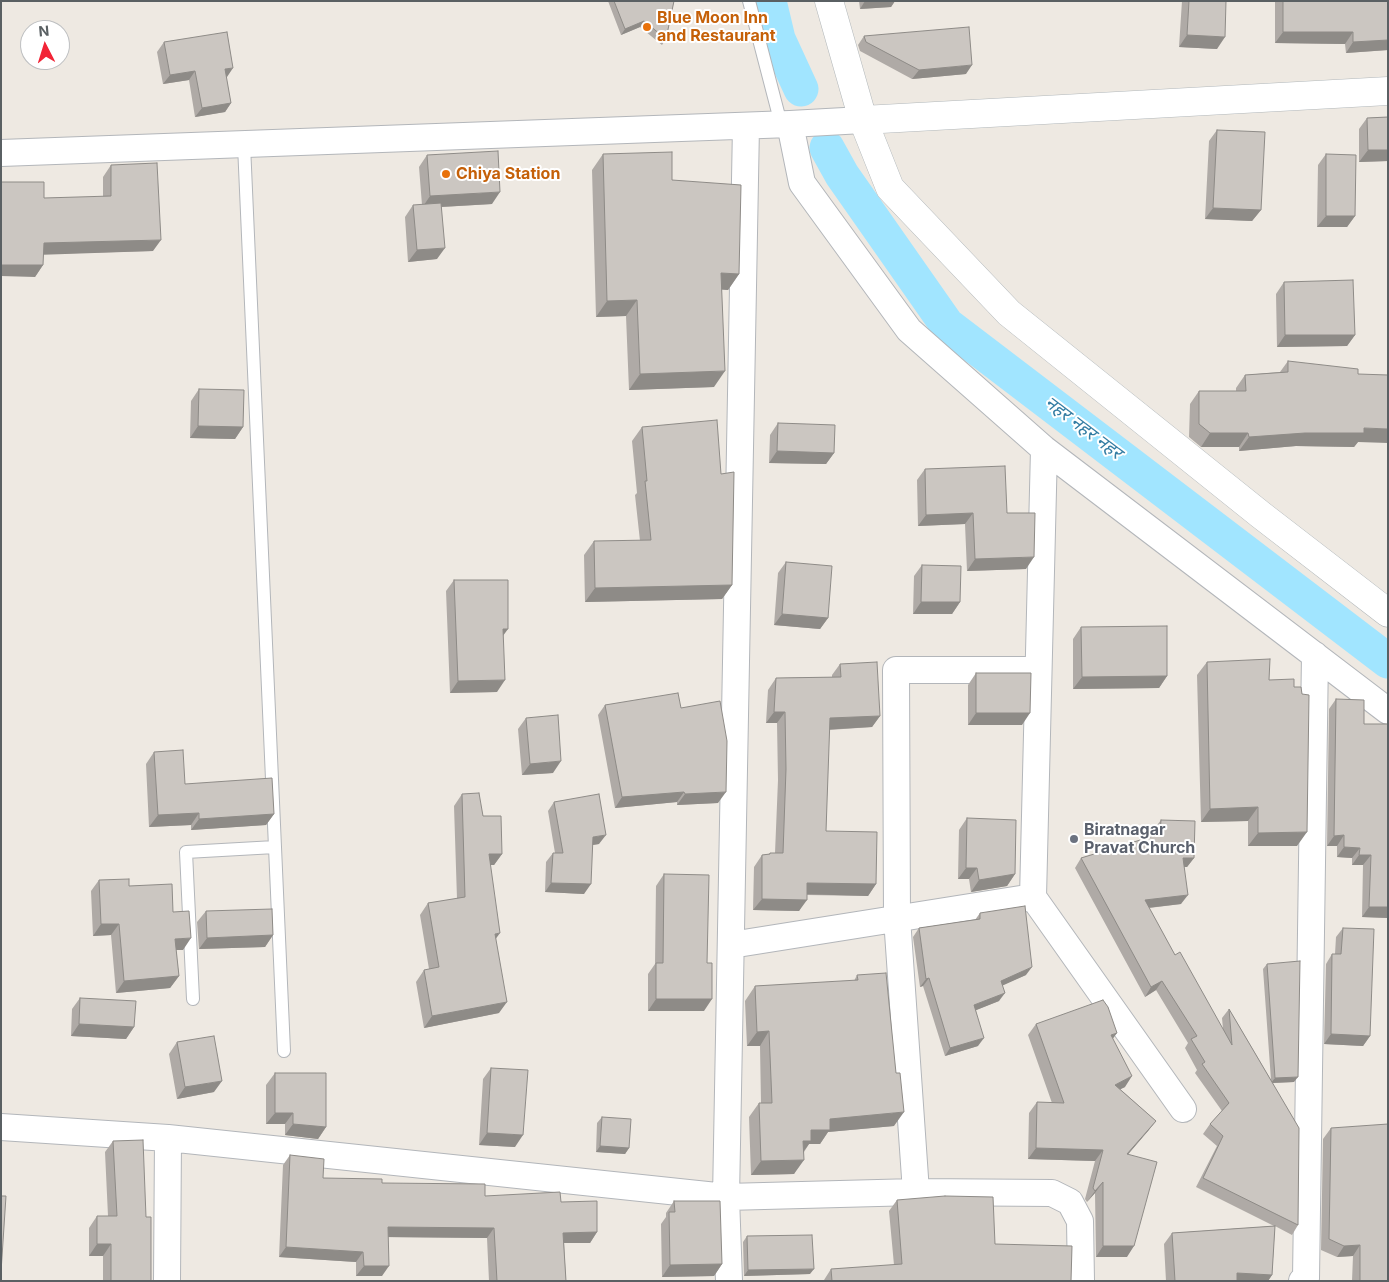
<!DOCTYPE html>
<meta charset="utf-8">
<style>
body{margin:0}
#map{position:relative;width:1389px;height:1282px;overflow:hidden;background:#eee9e2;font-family:Inter,sans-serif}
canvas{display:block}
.frame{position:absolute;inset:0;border:2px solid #5a6063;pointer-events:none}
.north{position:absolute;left:20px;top:20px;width:50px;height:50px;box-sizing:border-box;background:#fff;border:1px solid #bdbfc1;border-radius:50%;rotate:355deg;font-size:14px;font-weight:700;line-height:20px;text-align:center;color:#5a6063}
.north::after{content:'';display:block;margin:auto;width:18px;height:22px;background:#f22436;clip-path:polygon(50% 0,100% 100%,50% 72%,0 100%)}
</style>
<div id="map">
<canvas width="1389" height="1282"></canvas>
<div class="frame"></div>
<div class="north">N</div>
</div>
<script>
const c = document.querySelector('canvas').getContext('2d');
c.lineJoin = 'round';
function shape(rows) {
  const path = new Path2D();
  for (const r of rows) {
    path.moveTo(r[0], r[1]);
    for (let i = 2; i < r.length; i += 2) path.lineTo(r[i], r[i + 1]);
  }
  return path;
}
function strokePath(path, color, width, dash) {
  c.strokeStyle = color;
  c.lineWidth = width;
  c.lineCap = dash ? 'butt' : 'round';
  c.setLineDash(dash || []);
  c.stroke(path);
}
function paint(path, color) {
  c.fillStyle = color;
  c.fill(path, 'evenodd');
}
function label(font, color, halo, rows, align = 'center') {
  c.font = font + ' Inter,"Noto Sans Devanagari",sans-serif';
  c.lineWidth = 4;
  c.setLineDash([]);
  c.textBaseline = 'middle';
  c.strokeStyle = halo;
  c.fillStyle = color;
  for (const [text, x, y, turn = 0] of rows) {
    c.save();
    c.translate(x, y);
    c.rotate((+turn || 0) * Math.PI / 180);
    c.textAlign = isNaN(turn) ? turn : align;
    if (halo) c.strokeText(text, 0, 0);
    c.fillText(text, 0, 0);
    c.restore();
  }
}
const canal = shape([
 [769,1,778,39,801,89],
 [827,148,842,175,947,325,1388,661]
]);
const lane = shape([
 [749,1,781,124],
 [244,145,284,1051],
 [193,999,186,852,275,847]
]);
const street = shape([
 [790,124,802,183,909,330,1044,449,1388,711],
 [1,153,790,124,863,120],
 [1044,449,1033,897,1183,1109],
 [731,945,1033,897],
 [1,1127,168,1138,726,1197,916,1192,1052,1193,1070,1202,1080,1221,1081,1281],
 [916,1192,897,918,896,670,1038,670],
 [167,1281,168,1138],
 [729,1281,726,1197,746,126],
 [1302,1281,1306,1278,1315,655]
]);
const secondary = shape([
 [829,1,863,120,890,188,1009,313,1261,515,1388,613],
 [863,120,1388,91]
]);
const wall = shape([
 [608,1,674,1,666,39,662,45,640,27,621,35],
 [859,1,895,1,891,7,860,9],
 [1182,1,1226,1,1217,49,1179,47],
 [1275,1,1388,1,1388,50,1346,53,1345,44,1275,43],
 [864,36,966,74,912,79,860,51,858,45],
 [164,42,227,77,226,77,231,103,225,112,195,117,189,80,163,84,157,52],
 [1388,117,1388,161,1359,162,1359,129,1367,118],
 [1217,130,1261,210,1252,221,1205,219,1209,141],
 [603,154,672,180,739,274,728,290,722,289,714,387,629,390,626,316,596,317,592,170],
 [1326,154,1355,216,1347,227,1317,227,1318,165],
 [427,155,492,204,442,207,437,259,408,262,405,217,413,205,422,205,419,167],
 [111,165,153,251,43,254,43,265,35,277,44,198,103,197,103,177],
 [1284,282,1355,335,1347,346,1277,347,1276,294],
 [1288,361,1358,442,1354,447,1296,446,1239,451,1239,447,1201,447,1189,437,1190,404,1199,391,1236,391,1236,388,1245,375,1280,372],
 [199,389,243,427,235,439,190,438,191,401],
 [778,423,834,453,826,464,769,463,770,435],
 [642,427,732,585,722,599,585,602,584,555,594,541,640,541,635,495,637,493,632,441],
 [925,469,1007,513,1026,569,967,571,965,524,918,526,917,480],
 [786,562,828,618,820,629,774,625,778,573],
 [922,565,960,602,952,614,913,614,914,576],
 [454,580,503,635,497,692,450,693,446,591],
 [1081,627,1167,676,1159,688,1073,689,1073,639],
 [1207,662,1294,687,1302,694,1297,846,1248,846,1248,821,1201,822,1197,675],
 [840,664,880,716,872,727,829,730,826,831,876,884,868,896,807,895,799,911,753,910,754,867,762,855,769,854,770,853,775,853,778,780,777,723,766,723,768,690,776,678,832,677,832,675],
 [976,673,1022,725,968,725,968,685],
 [1336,699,1364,724,1388,724,1388,918,1362,917,1363,865,1352,865,1352,858,1337,857,1337,846,1327,846,1329,709],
 [605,705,681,708,718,803,677,805,677,802,615,808,598,715],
 [526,718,553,773,522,775,518,729],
 [154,752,185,784,274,814,266,825,191,830,191,825,149,827,146,764],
 [462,794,483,816,502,854,494,865,490,865,496,939,499,1013,424,1028,416,982,424,970,429,969,420,915,428,903,457,899,454,806],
 [554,802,599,844,592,845,584,894,545,892,546,862,553,853,555,853,548,811],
 [967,818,1015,874,1007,886,971,892,969,879,958,879,959,830],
 [1161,820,1194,858,1187,867,1184,867,1181,904,1149,908,1175,955,1223,1029,1222,1018,1229,1009,1271,1080,1263,969,1267,964,1294,1082,1273,1083,1298,1225,1292,1235,1275,1226,1272,1275,1268,1281,1166,1281,1164,1244,1172,1233,1274,1226,1196,1187,1217,1146,1203,1134,1210,1124,1222,1111,1195,1073,1197,1070,1185,1048,1188,1043,1156,990,1145,997,1075,868,1081,858,1154,836,1154,829],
 [664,874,704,1011,648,1011,648,974,655,964,656,886],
 [99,880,129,886,173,912,183,950,176,950,179,976,170,988,116,993,111,935,93,936,91,891],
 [206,911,273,935,265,947,199,949,197,922],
 [980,913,1026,975,1002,985,999,1001,976,1010,978,1046,945,1056,923,986,920,987,913,937,919,928,975,920],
 [1343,928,1370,1036,1363,1046,1324,1044,1326,964,1332,954,1335,954,1336,937],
 [857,975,894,1126,828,1132,820,1144,809,1144,804,1152,794,1174,751,1175,749,1117,759,1103,761,1103,760,1046,747,1046,745,1001,755,986,854,981],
 [80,998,134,1027,126,1039,71,1036,72,1009],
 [1036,1024,1113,1039,1125,1087,1120,1089,1156,1121,1148,1131,1128,1154,1127,1257,1096,1257,1095,1193,1087,1202,1085,1199,1095,1161,1028,1159,1029,1113,1037,1102,1052,1103,1028,1035],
 [177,1042,214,1092,177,1099,169,1054],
 [491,1068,515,1147,479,1145,483,1079],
 [275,1073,326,1127,318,1139,285,1135,285,1124,266,1124,266,1085],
 [602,1117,629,1148,625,1154,596,1152,597,1123],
 [1331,1128,1388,1281,1352,1281,1353,1256,1337,1257,1321,1250,1323,1139],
 [113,1141,146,1217,151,1281,103,1281,103,1256,89,1256,89,1228,97,1216,108,1216,105,1152],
 [290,1155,323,1178,382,1183,485,1196,561,1202,597,1232,590,1243,564,1243,566,1281,489,1281,487,1238,388,1237,382,1276,356,1276,356,1262,279,1257,283,1165],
 [897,1200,995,1244,1071,1281,824,1281,824,1280,831,1269,894,1265,889,1211],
 [674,1201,722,1264,714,1276,662,1277,661,1224,666,1217,666,1213],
 [747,1236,810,1274,744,1276,743,1242]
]);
const shadedWall = shape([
 [865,1,895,1,891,7,860,9],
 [644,21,640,27,621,35,625,29],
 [1283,32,1353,32,1345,44,1275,43],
 [1187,35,1225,37,1217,49,1179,47],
 [1388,40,1388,50,1346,53,1353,42],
 [972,65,966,74,912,79,919,70],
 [233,68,227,77,218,78,225,69],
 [195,71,189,80,163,84,170,75],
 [231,103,225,112,195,117,202,108],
 [1368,150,1388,150,1388,161,1359,162],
 [500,192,492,204,422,208,430,196],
 [1213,208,1261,210,1252,221,1205,219],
 [1326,216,1355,216,1347,227,1317,227],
 [161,240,153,251,36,255,44,243],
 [445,248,437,259,408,262,417,250],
 [1,265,43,265,35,277,1,276],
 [721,273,739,274,728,290,710,289],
 [637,300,626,316,596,317,607,301],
 [1285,335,1355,335,1347,346,1277,347],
 [725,371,714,387,629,390,640,374],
 [198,426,243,427,235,439,190,438],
 [1364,428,1388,429,1388,443,1358,442,1354,447,1296,446,1239,451,1249,437],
 [1210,433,1248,433,1239,447,1201,447],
 [777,451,834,453,826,464,769,463],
 [973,513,965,524,918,526,926,515],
 [1034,557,1026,569,967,571,975,559],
 [732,585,722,599,585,602,595,588],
 [921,602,960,602,952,614,913,614],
 [782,614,828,618,820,629,774,625],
 [503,629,508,629,500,640],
 [1167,676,1159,688,1073,689,1082,677],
 [505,680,497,692,450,693,458,681],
 [774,712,785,712,777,723,766,723],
 [976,713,1030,713,1022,725,968,725],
 [880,716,872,727,821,730,830,718],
 [561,761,553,773,522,775,530,764],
 [684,792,677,802,615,808,622,797],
 [726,792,718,803,677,805,685,794],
 [1258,807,1248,821,1201,822,1210,809],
 [199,813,191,825,149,827,158,815],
 [274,814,266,825,191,830,199,819],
 [1307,832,1297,846,1248,846,1258,833],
 [606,835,599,844,586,846,593,837],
 [1344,835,1337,846,1327,846,1334,836],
 [1344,847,1360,848,1352,858,1337,857],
 [489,854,502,854,494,865,480,865],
 [1359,855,1371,855,1363,865,1352,865],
 [1183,858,1194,858,1187,867,1176,867],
 [966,868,977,868,969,879,958,879],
 [1015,874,1007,886,971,892,979,880],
 [551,883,591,884,584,894,545,892],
 [807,883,876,884,868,896,799,894],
 [1188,895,1181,904,1138,909,1145,900],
 [762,899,807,900,799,911,753,910],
 [1369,907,1388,907,1388,918,1362,917],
 [101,924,119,924,111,935,93,936],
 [500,933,492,944,495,934],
 [273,935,265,947,199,949,207,938],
 [191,938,183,950,167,950,175,939],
 [1032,967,1026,975,995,989,1001,981],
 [179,976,170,988,116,993,124,981],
 [929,978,923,986,920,987,926,979],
 [1162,981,1156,990,1145,997,1151,987],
 [1005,993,999,1001,969,1013,974,1005],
 [656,999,712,999,704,1011,648,1011],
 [507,1002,499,1013,424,1028,432,1016],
 [79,1024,134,1027,126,1039,71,1036],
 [769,1031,760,1046,747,1046,757,1032],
 [1117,1033,1109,1044,1111,1035],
 [1331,1034,1370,1036,1363,1046,1324,1044],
 [984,1038,978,1046,945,1056,950,1048],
 [1132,1076,1125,1087,1107,1096,1115,1085],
 [1298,1077,1294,1082,1271,1083,1275,1078],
 [222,1081,214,1092,177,1099,185,1087],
 [904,1112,894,1126,828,1132,820,1144,809,1144,801,1155,794,1155,811,1130,830,1119],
 [275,1113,293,1113,285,1124,266,1124],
 [1156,1121,1148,1131,1119,1165,1127,1154],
 [293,1124,326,1127,318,1139,285,1135],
 [487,1133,523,1135,515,1147,479,1145],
 [600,1146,629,1148,625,1154,596,1152],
 [1036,1148,1103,1150,1095,1161,1028,1159],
 [804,1160,794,1174,751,1175,761,1161],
 [1103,1182,1095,1193,1087,1202,1095,1191],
 [388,1227,494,1228,487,1238,381,1237],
 [597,1232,590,1243,556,1243,563,1233],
 [97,1244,111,1244,103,1256,89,1256],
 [1360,1245,1353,1256,1337,1257,1344,1246],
 [1103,1246,1134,1246,1127,1257,1096,1257],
 [286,1247,363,1252,356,1262,279,1257],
 [722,1264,714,1276,662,1277,670,1265],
 [364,1266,389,1266,382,1276,356,1276],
 [814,1269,810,1274,744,1276,748,1270],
 [1237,1273,1272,1275,1268,1281,1232,1281]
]);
const building = shape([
 [614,1,674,1,666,39,644,21,625,29,614,1],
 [1189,1,1226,1,1225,37,1187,35,1189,1],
 [1283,1,1388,1,1388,40,1353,42,1353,32,1283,32,1283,1],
 [969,27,972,65,919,70,866,42,864,36,969,27],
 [227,32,233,68,225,69,231,103,202,108,195,71,170,75,164,42,227,32],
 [1388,117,1388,150,1368,150,1367,118,1388,117],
 [1217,130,1265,132,1261,210,1213,208,1217,130],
 [498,151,500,192,430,196,427,155,498,151],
 [672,152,672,180,741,185,739,274,721,273,725,371,640,374,637,300,607,301,603,154,672,152],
 [1326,154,1356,155,1355,216,1326,216,1326,154],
 [157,163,161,240,44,243,43,265,1,265,1,182,44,182,44,198,111,196,111,165,157,163],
 [441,203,445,248,417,250,413,205,441,203],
 [1353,280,1355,335,1285,335,1284,282,1353,280],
 [1288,361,1358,369,1358,374,1388,375,1388,429,1364,428,1364,433,1305,433,1249,437,1248,433,1210,433,1199,424,1199,391,1246,391,1245,375,1288,372,1288,361],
 [199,389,244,390,243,427,198,426,199,389],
 [717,420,721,474,734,472,732,585,595,588,594,541,651,540,645,481,647,481,642,427,717,420],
 [778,423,835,425,834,453,777,451,778,423],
 [1005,466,1007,513,1035,513,1034,557,975,559,973,513,926,515,925,469,1005,466],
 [786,562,832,566,828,618,782,614,786,562],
 [922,565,961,566,960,602,921,602,922,565],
 [454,580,508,580,508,629,503,629,505,680,458,681,454,580],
 [1167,626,1167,676,1082,677,1081,627,1167,626],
 [1270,659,1269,680,1294,679,1294,687,1301,687,1302,694,1309,695,1307,832,1258,833,1258,807,1210,809,1207,662,1270,659],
 [877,662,880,716,830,718,826,831,877,832,876,884,807,883,807,900,762,899,762,855,770,854,770,853,783,853,786,769,785,712,774,712,776,678,841,677,840,664,877,662],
 [976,673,1031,673,1030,713,976,713,976,673],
 [678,693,681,708,720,701,727,741,726,792,685,794,684,792,622,797,605,705,678,693],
 [1336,699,1364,700,1364,724,1388,724,1388,907,1369,907,1371,855,1359,855,1360,848,1344,847,1344,835,1334,836,1336,699],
 [558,715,561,761,530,764,526,718,558,715],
 [183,750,185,784,272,778,274,814,199,819,199,813,158,815,154,752,183,750],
 [479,793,483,816,501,816,502,854,489,854,500,933,495,934,507,1002,432,1016,424,970,439,967,428,903,465,897,462,794,479,793],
 [599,794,606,835,593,837,591,884,551,883,553,853,563,853,554,802,599,794],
 [967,818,1016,820,1015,874,979,880,977,868,966,868,967,818],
 [1161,820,1195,821,1194,858,1183,858,1188,895,1145,900,1175,955,1180,952,1232,1045,1229,1009,1299,1128,1298,1225,1203,1178,1223,1136,1210,1124,1229,1103,1202,1064,1205,1062,1191,1039,1197,1036,1162,981,1151,987,1081,858,1160,834,1161,820],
 [664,874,709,875,707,963,712,963,712,999,656,999,656,963,663,963,664,874],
 [129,879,129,886,172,884,173,912,189,911,191,938,175,939,179,976,124,981,119,924,101,924,99,880,129,879],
 [1025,906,1032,967,1001,981,1005,993,974,1005,984,1038,950,1048,929,978,926,979,919,928,980,919,980,913,1025,906],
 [272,909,273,935,207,938,206,911,272,909],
 [1343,928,1374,929,1370,1036,1331,1034,1332,954,1341,954,1343,928],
 [1300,961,1298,1077,1275,1078,1267,964,1300,961],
 [886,973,896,1073,900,1073,904,1112,830,1119,830,1130,811,1130,811,1141,803,1141,804,1160,761,1161,759,1103,772,1103,769,1031,757,1032,755,986,858,980,857,975,886,973],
 [80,998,136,1001,134,1027,79,1024,80,998],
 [1103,1000,1108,1007,1117,1033,1111,1035,1132,1076,1115,1085,1156,1121,1127,1154,1157,1162,1134,1246,1103,1246,1103,1182,1095,1191,1093,1188,1103,1150,1036,1148,1037,1102,1064,1103,1036,1024,1103,1000],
 [214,1036,222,1081,185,1087,177,1042,214,1036],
 [491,1068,528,1070,523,1135,487,1133,491,1068],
 [275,1073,326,1073,326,1127,293,1124,293,1113,275,1113,275,1073],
 [602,1117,631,1119,629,1148,600,1146,602,1117],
 [1388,1124,1388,1281,1360,1281,1360,1245,1344,1246,1329,1239,1331,1128,1388,1124],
 [143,1140,146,1217,151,1217,151,1281,111,1281,111,1244,97,1244,97,1216,117,1216,113,1141,143,1140],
 [290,1155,324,1159,323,1178,382,1179,382,1183,485,1184,485,1196,560,1192,561,1202,597,1201,597,1232,563,1233,566,1281,497,1281,494,1228,388,1227,389,1266,364,1266,363,1252,286,1247,290,1155],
 [1,1196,6,1196,1,1272,1,1196],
 [945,1196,993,1197,995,1244,1072,1246,1071,1281,832,1281,831,1269,902,1264,897,1200,945,1196],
 [674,1201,720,1201,722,1264,670,1265,669,1212,675,1212,674,1201],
 [1275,1226,1272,1275,1237,1273,1237,1281,1175,1281,1172,1233,1275,1226],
 [812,1235,814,1269,748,1270,747,1236,812,1235]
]);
const markers = [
 [647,27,5,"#e8710a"],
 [446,174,5,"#e8710a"],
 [1074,839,5,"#6b7280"]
];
const foodNames = [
 ["Blue Moon Inn",657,18],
 ["and Restaurant",657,36],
 ["Chiya Station",456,174]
];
const worshipNames = [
 ["Biratnagar",1084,830],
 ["Pravat Church",1084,848]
];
const waterNames = [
 ["नहर नहर नहर",1083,428,37]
];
strokePath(canal, '#a1e5ff', 35);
strokePath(lane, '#b3b6ba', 14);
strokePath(street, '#b3b6ba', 28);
strokePath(secondary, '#b1b7ba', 29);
strokePath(lane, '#fff', 12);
strokePath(street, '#fff', 26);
strokePath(secondary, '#fff', 28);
paint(wall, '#afaaa6');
paint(shadedWall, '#8e8b87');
paint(building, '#cbc6c1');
strokePath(building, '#8e8b87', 1);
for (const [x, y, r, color] of markers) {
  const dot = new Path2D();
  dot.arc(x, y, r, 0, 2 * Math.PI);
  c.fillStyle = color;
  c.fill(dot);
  strokePath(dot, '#fff', 2);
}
label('bold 16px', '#c56008', '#fff', foodNames, 'left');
label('bold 16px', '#5b616d', '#fff', worshipNames, 'left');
label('italic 18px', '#347da3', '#fff', waterNames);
</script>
